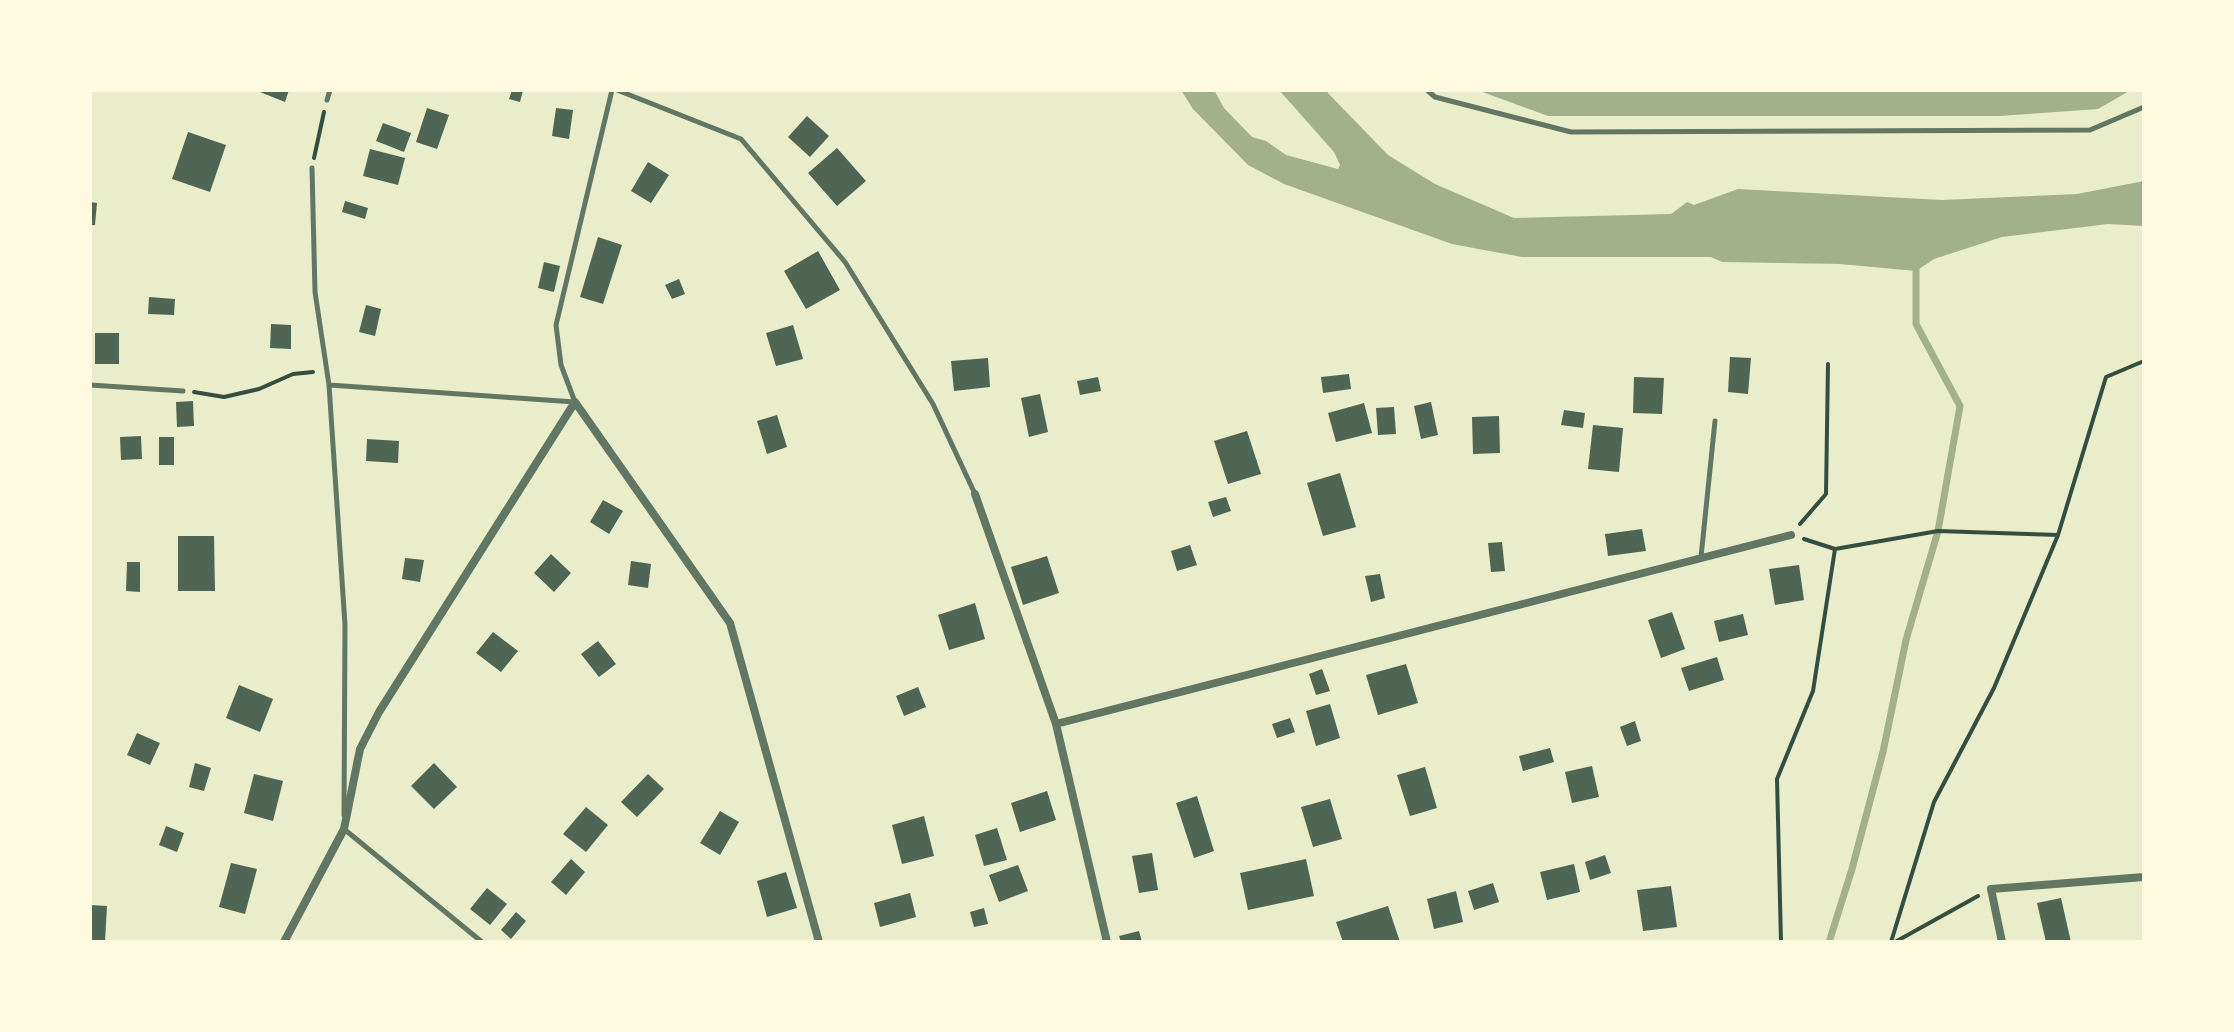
<!DOCTYPE html>
<style>
body{margin:0}
#map{position:relative;width:2234px;height:1032px;overflow:hidden;background:#e9edc9;font-family:"Open Sans",sans-serif}
canvas{display:block}
.frame{position:absolute;inset:0;border:92px solid #fefae0;pointer-events:none}
</style>
<div id="map">
<canvas width="2234" height="1032"></canvas>
<div class="frame"></div>
</div>
<script>
const c = document.querySelector('canvas').getContext('2d');
c.lineJoin = 'round';
function paint(path, color) {
  c.fillStyle = color;
  c.fill(path, 'evenodd');
}
function shape(rows) {
  const path = new Path2D();
  for (const r of rows) {
    path.moveTo(r[0], r[1]);
    for (let i = 2; i < r.length; i += 2) path.lineTo(r[i], r[i + 1]);
  }
  return path;
}
function strokePath(path, color, width, dash) {
  c.strokeStyle = color;
  c.lineWidth = width;
  c.lineCap = dash ? 'butt' : 'round';
  c.setLineDash(dash || []);
  c.stroke(path);
}
const water = shape([
 [1181,90,1214,90,1224,108,1252,137,1266,141,1286,155,1338,169,1340,165,1334,152,1279,90,1325,90,1388,155,1435,184,1514,218,1671,214,1687,202,1694,205,1738,189,1942,200,2077,194,2144,181,2144,226,2108,224,2002,237,1934,259,1916,271,1840,264,1722,262,1711,257,1522,257,1452,244,1284,184,1248,165,1193,109],
 [1477,90,2131,90,2098,109,2000,116,1548,116]
]);
const stream = shape([
 [1830,939,1852,869,1883,752,1906,640,1938,531,1960,406,1916,324,1916,265]
]);
const building = shape([
 [255,90,289,90,285,102],
 [512,90,523,90,520,102,509,99],
 [427,108,449,115,437,149,416,142],
 [556,108,573,110,569,139,552,136],
 [807,116,829,136,810,157,788,137],
 [383,123,411,133,404,152,376,141],
 [188,132,226,145,210,192,172,179],
 [837,148,866,181,837,206,808,173],
 [370,149,405,158,398,185,363,176],
 [648,162,669,175,651,203,631,191],
 [345,201,368,208,365,219,342,212],
 [90,202,97,203,95,225,90,225],
 [598,237,622,245,603,304,580,297],
 [818,251,840,290,806,309,784,271],
 [544,262,560,266,554,292,538,288],
 [679,279,685,294,672,299,665,285],
 [149,297,175,299,174,315,148,314],
 [366,305,381,309,375,336,359,332],
 [271,324,291,325,291,349,270,348],
 [793,325,803,359,776,366,766,333],
 [95,333,119,333,119,364,95,364],
 [1730,357,1751,358,1748,394,1728,392],
 [988,358,990,387,954,391,951,361],
 [1349,374,1351,389,1323,393,1321,377],
 [1098,377,1101,391,1080,395,1077,381],
 [1634,377,1664,378,1662,414,1633,413],
 [1040,394,1048,432,1029,437,1021,398],
 [193,401,194,426,177,427,176,402],
 [1431,402,1438,435,1421,439,1414,406],
 [1364,403,1372,433,1336,442,1328,413],
 [1394,407,1396,434,1378,435,1376,408],
 [1564,410,1585,413,1583,428,1561,425],
 [777,415,787,447,767,454,757,421],
 [1499,416,1500,453,1473,454,1472,417],
 [1593,425,1623,428,1619,472,1588,469],
 [1247,431,1261,474,1228,484,1214,441],
 [141,436,142,459,121,460,120,437],
 [159,437,174,437,174,465,159,465],
 [367,439,399,441,398,463,366,461],
 [1340,473,1356,527,1323,536,1307,483],
 [1226,497,1231,511,1213,517,1208,502],
 [603,500,623,511,609,534,590,522],
 [1642,529,1646,551,1608,556,1605,534],
 [178,536,214,536,215,591,178,591],
 [1502,542,1505,571,1491,572,1488,543],
 [1190,545,1197,565,1177,571,1171,551],
 [551,554,571,573,554,592,534,573],
 [1047,556,1059,593,1023,605,1011,567],
 [405,558,424,560,420,582,402,579],
 [631,561,651,564,648,588,628,585],
 [127,562,140,562,140,592,126,591],
 [1799,565,1804,600,1775,605,1769,569],
 [1380,574,1385,598,1371,602,1365,576],
 [975,603,985,639,949,650,938,615],
 [1672,612,1685,649,1661,658,1648,620],
 [1743,614,1748,635,1719,642,1714,621],
 [493,632,518,651,501,672,476,653],
 [598,641,616,664,599,677,581,654],
 [1717,657,1724,680,1689,691,1681,668],
 [1406,664,1418,703,1378,715,1366,675],
 [1322,669,1330,691,1316,695,1309,674],
 [239,685,273,699,260,732,226,718],
 [918,687,926,707,904,716,896,696],
 [1330,704,1340,738,1316,746,1306,711],
 [1290,718,1295,732,1277,738,1272,724],
 [1635,721,1641,741,1627,746,1620,727],
 [137,733,160,743,150,765,127,755],
 [1550,748,1554,762,1523,771,1519,756],
 [195,763,211,768,204,791,189,787],
 [434,763,457,787,434,809,411,786],
 [1592,766,1599,797,1572,803,1565,772],
 [1425,767,1437,808,1410,816,1397,775],
 [254,774,283,781,273,821,244,813],
 [648,774,664,789,637,817,621,802],
 [1047,791,1056,820,1020,832,1011,803],
 [1197,796,1214,851,1194,858,1176,803],
 [1330,799,1342,839,1313,847,1301,807],
 [586,807,608,825,586,852,563,834],
 [720,811,739,822,720,855,700,843],
 [924,816,934,856,902,864,892,825],
 [166,826,184,833,177,852,159,845],
 [997,828,1007,860,984,866,975,835],
 [1152,853,1158,890,1139,893,1132,856],
 [1605,855,1611,873,1590,880,1585,862],
 [571,859,585,872,566,895,551,882],
 [1306,859,1314,896,1248,910,1240,873],
 [231,863,257,869,245,914,219,907],
 [1574,864,1580,892,1547,900,1540,872],
 [1018,865,1028,891,999,902,989,875],
 [786,872,797,908,767,917,757,881],
 [1493,883,1499,902,1474,910,1468,891],
 [1671,886,1677,927,1643,931,1637,890],
 [487,888,507,904,490,925,470,909],
 [1456,891,1463,922,1434,929,1427,899],
 [910,893,916,917,880,927,874,903],
 [2061,898,2071,942,2046,942,2037,903],
 [90,905,107,906,105,942,90,942],
 [1388,906,1400,942,1343,942,1336,922],
 [984,908,988,924,974,927,970,912],
 [516,912,526,921,511,939,501,930],
 [1139,931,1142,942,1121,942,1119,936]
]);
const path = shape([
 [314,158,324,112],
 [194,392,224,397,259,389,293,374,313,372],
 [1800,524,1826,494,1828,364],
 [1835,549,1938,531,2058,535],
 [1781,942,1777,779,1813,691,1835,549,1804,539],
 [1891,942,1934,802,1994,688,2058,535,2106,377,2144,361],
 [1895,942,1978,896]
]);
const service = shape([
 [617,90,741,139,845,262,933,404,975,494],
 [1427,90,1435,97,1571,132,2090,130,2144,107],
 [327,100,330,90],
 [312,168,315,292,329,385,575,402,561,365,556,325,612,90],
 [90,385,183,391],
 [329,385,345,625,344,815],
 [1701,557,1715,421],
 [344,829,482,942]
]);
const minor = shape([
 [975,494,1056,724,1107,942],
 [1056,724,1791,535],
 [284,942,344,829,360,749,379,712,575,402,730,623,819,942],
 [2002,942,1991,889,2144,877]
]);
paint(water, '#a3b18a');
strokePath(stream, '#a3b18a', 7);
paint(building, '#4f6655');
strokePath(path, '#344e41', 4);
strokePath(service, '#617663', 5);
strokePath(minor, '#617663', 8);
</script>
